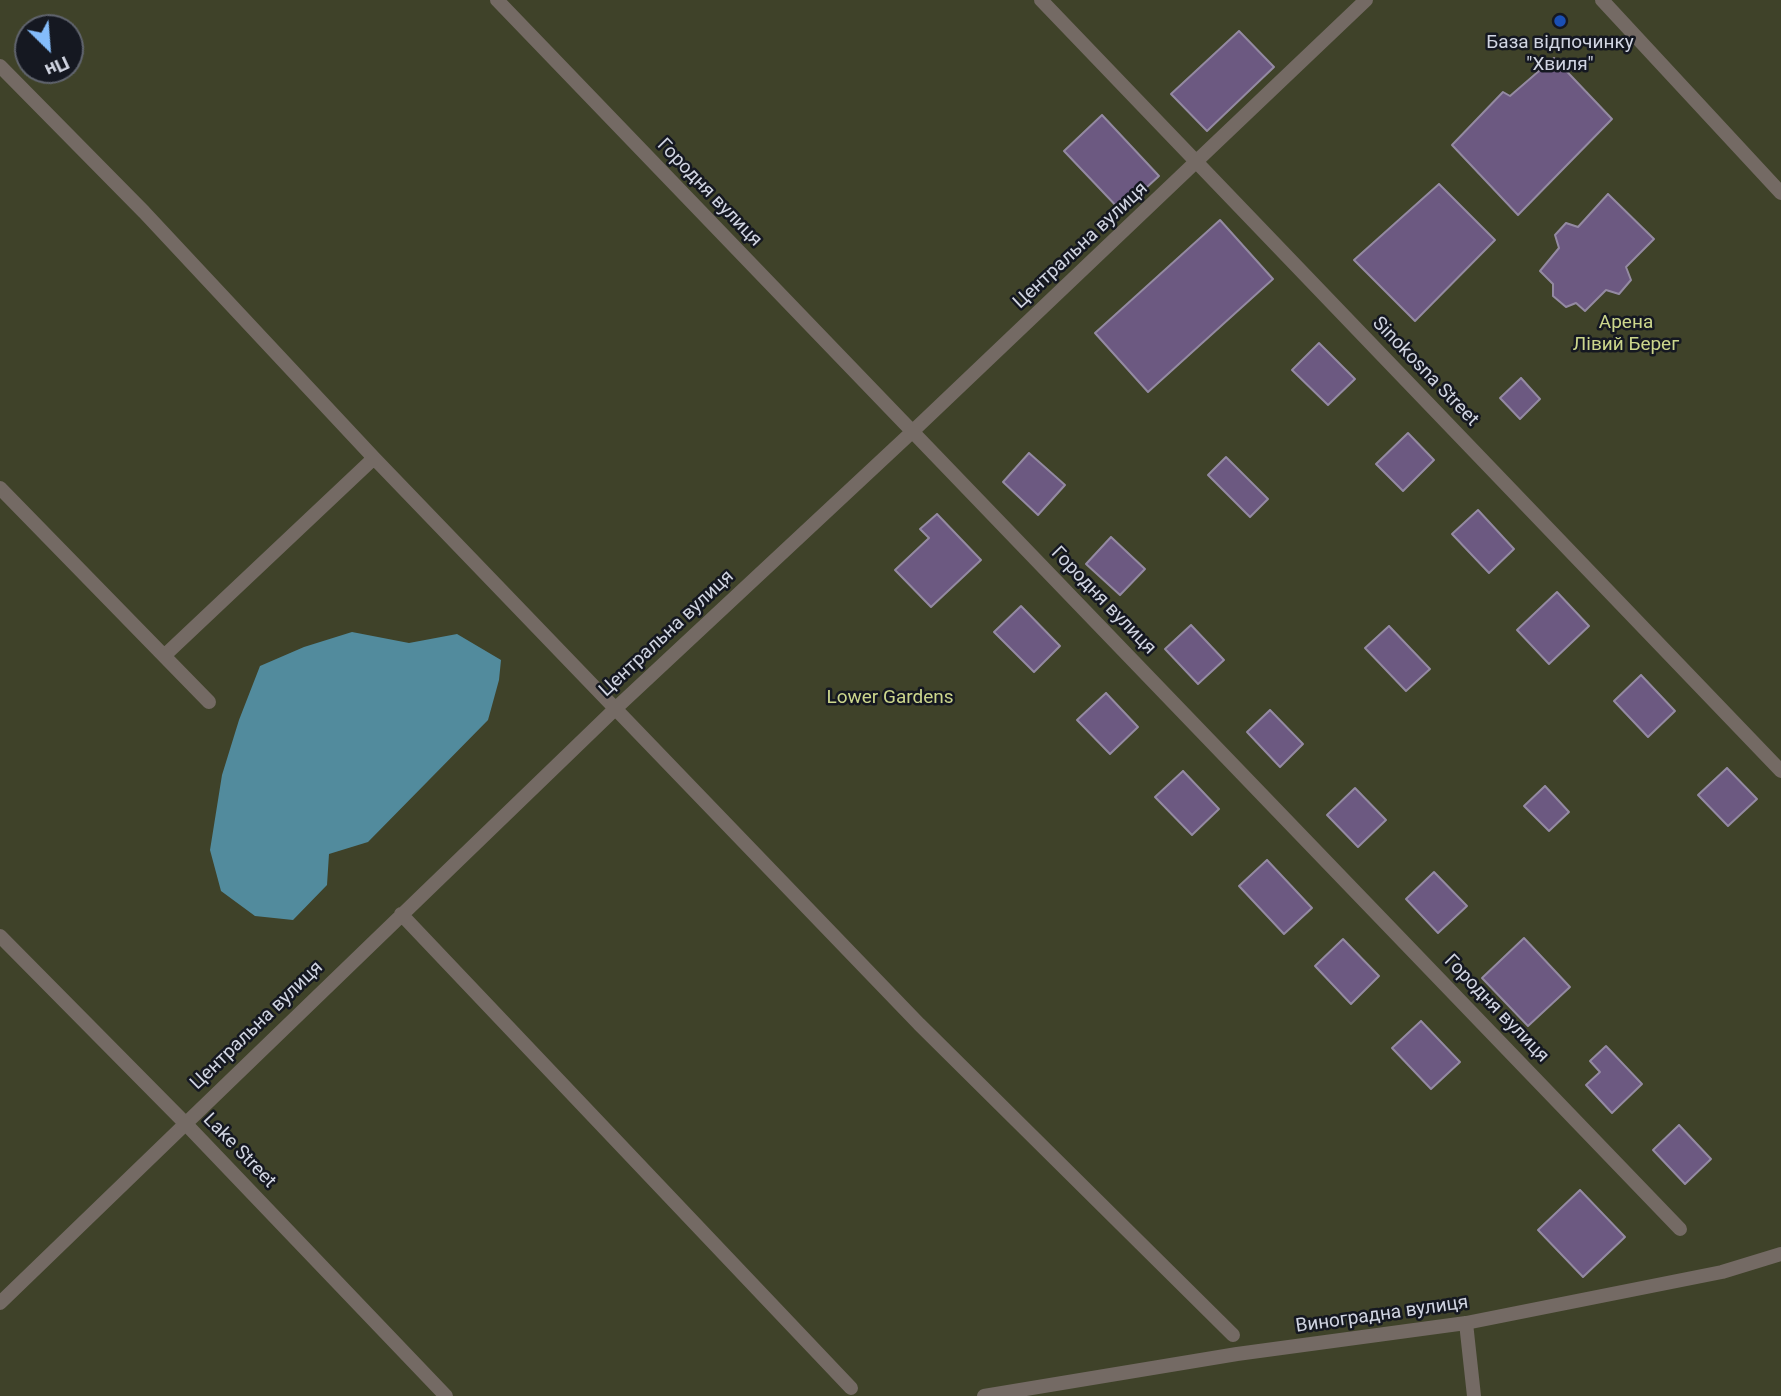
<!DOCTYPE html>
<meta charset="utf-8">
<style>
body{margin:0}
#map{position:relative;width:1781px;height:1396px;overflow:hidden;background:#292f43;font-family:Roboto,sans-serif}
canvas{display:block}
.north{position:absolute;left:14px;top:14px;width:70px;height:70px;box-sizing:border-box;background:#151821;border:2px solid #60646e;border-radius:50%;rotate:155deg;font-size:19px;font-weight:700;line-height:28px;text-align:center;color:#d1d5e2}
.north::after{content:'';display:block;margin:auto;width:24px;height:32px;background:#84bcfb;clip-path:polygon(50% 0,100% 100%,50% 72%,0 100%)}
</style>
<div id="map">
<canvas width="1781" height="1396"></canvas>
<div class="north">Пн</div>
</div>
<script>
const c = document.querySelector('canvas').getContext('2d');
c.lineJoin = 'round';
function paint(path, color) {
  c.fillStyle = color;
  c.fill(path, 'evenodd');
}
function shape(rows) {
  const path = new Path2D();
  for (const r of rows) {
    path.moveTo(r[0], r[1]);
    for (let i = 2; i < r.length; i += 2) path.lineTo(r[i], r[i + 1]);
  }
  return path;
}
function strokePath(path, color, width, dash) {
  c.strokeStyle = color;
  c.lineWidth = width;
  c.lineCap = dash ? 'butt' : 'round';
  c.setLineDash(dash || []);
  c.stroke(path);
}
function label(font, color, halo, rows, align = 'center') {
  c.font = font + ' Roboto,sans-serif';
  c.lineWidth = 5;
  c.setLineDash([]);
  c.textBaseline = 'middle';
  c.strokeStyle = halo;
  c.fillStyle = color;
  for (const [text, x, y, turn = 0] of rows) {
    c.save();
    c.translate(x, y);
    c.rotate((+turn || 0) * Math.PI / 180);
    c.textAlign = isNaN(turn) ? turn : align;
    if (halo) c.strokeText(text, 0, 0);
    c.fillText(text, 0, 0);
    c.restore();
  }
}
const green = shape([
 [0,0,1781,0,1781,1396,0,1396],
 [28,28,70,28,70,70,28,70]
]);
const water = shape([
 [352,632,409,643,457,634,501,660,499,680,488,720,368,842,329,854,327,885,293,920,255,916,221,891,210,850,222,775,239,720,260,666,304,647]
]);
const building = shape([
 [1239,31,1274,67,1207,131,1171,94,1239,31],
 [1554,58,1612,119,1518,215,1452,145,1503,92,1510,96,1554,58],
 [1102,115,1159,176,1121,211,1064,151,1102,115],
 [1439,184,1495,240,1415,321,1354,260,1439,184],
 [1608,194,1654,239,1626,267,1631,280,1619,294,1606,290,1585,311,1576,303,1566,307,1553,296,1553,284,1540,271,1559,248,1555,235,1566,223,1578,227,1608,194],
 [1220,220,1273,279,1148,392,1095,333,1220,220],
 [1319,343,1355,379,1328,405,1292,370,1319,343],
 [1521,378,1540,399,1520,419,1500,398,1521,378],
 [1408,433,1434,460,1403,491,1376,464,1408,433],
 [1029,453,1065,485,1038,515,1003,482,1029,453],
 [1226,457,1268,499,1250,517,1208,475,1226,457],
 [1478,510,1514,549,1489,573,1452,534,1478,510],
 [937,514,981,560,931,607,895,570,929,538,920,529,937,514],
 [1111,537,1145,569,1120,595,1086,564,1111,537],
 [1557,592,1589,626,1549,664,1517,630,1557,592],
 [1021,606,1060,646,1034,672,994,632,1021,606],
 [1191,625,1224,660,1198,684,1165,649,1191,625],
 [1389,626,1430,669,1406,691,1365,648,1389,626],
 [1641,675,1675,711,1648,737,1614,701,1641,675],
 [1106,693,1138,727,1110,754,1077,720,1106,693],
 [1270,710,1303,744,1280,767,1247,732,1270,710],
 [1727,768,1757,799,1728,826,1698,795,1727,768],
 [1183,771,1219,809,1192,835,1155,797,1183,771],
 [1545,786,1569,812,1549,831,1524,806,1545,786],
 [1355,788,1386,820,1358,847,1327,815,1355,788],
 [1267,860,1312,908,1284,934,1239,886,1267,860],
 [1434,872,1467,906,1438,933,1406,899,1434,872],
 [1524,938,1570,987,1528,1026,1482,978,1524,938],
 [1343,939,1379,976,1351,1004,1315,966,1343,939],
 [1421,1021,1460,1062,1431,1089,1392,1048,1421,1021],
 [1606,1046,1642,1084,1612,1113,1586,1085,1600,1072,1590,1061,1606,1046],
 [1679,1125,1711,1159,1685,1184,1653,1150,1679,1125],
 [1580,1190,1625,1237,1583,1277,1538,1230,1580,1190]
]);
const minor = shape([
 [497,0,1680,1229],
 [1041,0,1781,771],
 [0,66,144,212,374,458,919,1024,1233,1335],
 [0,488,209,702],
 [164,656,374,458],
 [401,914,851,1388],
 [0,936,184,1122,446,1396],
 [0,1303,615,709,913,431,1366,0],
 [1466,1323,1474,1396],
 [984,1396,1237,1354,1466,1323,1722,1272,1781,1254]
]);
const tertiary = shape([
 [1602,0,1781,193]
]);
const markers = [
 [1560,21,7,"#1a4fb4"]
];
const poiNames = [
 ["База відпочинку",1560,43],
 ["\"Хвиля\"",1560,65]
];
const streetNames = [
 ["Городня вулиця",709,193,46],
 ["Центральна вулиця",1081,246,-43],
 ["Sinokosna Street",1425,372,46],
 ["Городня вулиця",1103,601,46],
 ["Центральна вулиця",667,634,-43],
 ["Городня вулиця",1496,1009,46],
 ["Центральна вулиця",257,1026,-44],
 ["Lake Street",239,1151,46],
 ["Виноградна вулиця",1382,1315,-8]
];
const parkNames = [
 ["Арена",1626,323],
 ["Лівий Берег",1626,345],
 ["Lower Gardens",890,698]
];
paint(green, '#3f4229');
paint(water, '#528b9d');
paint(building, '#6c5981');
strokePath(building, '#948aa2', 2);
strokePath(minor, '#746a64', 14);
strokePath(tertiary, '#746a64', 14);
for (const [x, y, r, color] of markers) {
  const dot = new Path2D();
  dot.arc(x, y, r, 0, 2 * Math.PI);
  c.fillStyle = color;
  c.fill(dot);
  strokePath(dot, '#151821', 2.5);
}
label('19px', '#d1d5e2', '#151821', poiNames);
label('19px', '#d1d5e2', '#151821', streetNames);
label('19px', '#ccd68c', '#151821', parkNames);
</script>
